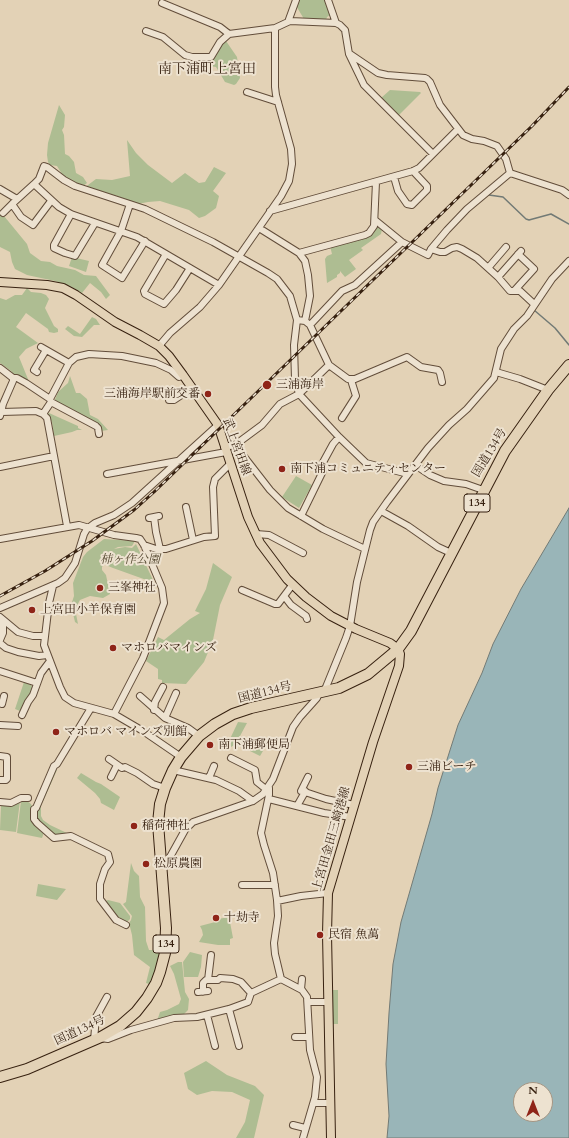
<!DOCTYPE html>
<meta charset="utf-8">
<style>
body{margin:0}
#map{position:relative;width:569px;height:1138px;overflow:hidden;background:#e3d2b6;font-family:Cardo,serif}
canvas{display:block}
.north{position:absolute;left:513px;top:1082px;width:40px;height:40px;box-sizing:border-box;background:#ede2d0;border:1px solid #a49583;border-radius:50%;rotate:0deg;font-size:11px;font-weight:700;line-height:16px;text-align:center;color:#372110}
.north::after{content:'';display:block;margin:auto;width:14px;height:18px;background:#8f2418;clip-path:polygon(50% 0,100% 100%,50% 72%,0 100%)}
</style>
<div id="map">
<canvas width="569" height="1138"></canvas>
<div class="north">N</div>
</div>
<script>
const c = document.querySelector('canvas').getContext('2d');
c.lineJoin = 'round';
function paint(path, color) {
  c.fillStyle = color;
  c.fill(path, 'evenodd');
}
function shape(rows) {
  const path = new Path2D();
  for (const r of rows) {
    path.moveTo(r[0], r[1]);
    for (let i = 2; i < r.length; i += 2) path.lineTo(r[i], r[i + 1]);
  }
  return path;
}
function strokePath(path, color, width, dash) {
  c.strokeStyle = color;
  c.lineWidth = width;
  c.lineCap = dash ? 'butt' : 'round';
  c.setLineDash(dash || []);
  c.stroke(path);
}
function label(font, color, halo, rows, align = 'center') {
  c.font = font + ' Cardo,"Noto Serif JP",serif';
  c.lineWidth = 4;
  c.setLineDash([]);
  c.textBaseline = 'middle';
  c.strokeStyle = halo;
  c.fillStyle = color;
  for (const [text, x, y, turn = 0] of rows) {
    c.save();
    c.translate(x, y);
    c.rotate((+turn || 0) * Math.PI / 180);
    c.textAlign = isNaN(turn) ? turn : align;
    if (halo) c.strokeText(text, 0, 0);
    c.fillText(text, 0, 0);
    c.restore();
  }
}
const green = shape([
 [297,0,326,0,330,15,327,17,326,20,304,19,295,4],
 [226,41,237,57,240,78,236,84,234,85,225,82,216,67,210,66,216,45],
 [390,90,420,92,421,93,398,116,381,98],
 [59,105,65,115,64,127,62,130,64,135,65,154,69,156,74,162,76,173,83,177,87,183,82,187,65,179,57,166,50,165,48,162,47,155,48,143],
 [127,140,136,153,148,165,172,183,185,173,199,183,205,182,214,167,226,173,213,191,219,196,216,208,205,216,199,218,189,210,160,201,148,202,138,204,117,196,84,188,96,179,112,180,130,176],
 [0,215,4,216,27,244,30,253,41,261,50,262,57,266,75,270,84,275,96,276,110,295,106,299,101,292,90,283,82,293,70,286,55,281,27,275,15,269,12,262,10,252,0,247],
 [376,225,382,229,381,234,361,248,363,250,349,260,356,269,345,277,340,271,340,273,337,275,337,277,327,283,325,259,327,256,332,254,330,246,364,237],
 [72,257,89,261,86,272,69,266],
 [27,288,31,292,41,293,46,295,49,299,45,308,54,326,58,329,58,332,54,333,49,332,48,329,26,313,16,327,38,343,26,349,19,357,30,384,14,375,11,371,0,363,0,298,6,300,15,295,22,295],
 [92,317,96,319,100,325,94,325,82,337,74,336,65,329,68,326,80,334],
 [70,376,76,393,80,393,87,399,90,415,98,419,108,430,101,431,54,402,58,392,68,383],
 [49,413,78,426,78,428,82,430,77,430,72,432,54,436,52,422,47,414],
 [296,476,312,485,299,508,282,497],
 [104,539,135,541,132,546,118,547,114,549,125,547,132,548,136,544,153,580,152,582,113,568,108,566,106,561,102,567,102,570,106,575,110,594,103,598,90,596,80,600,75,609,78,624,75,622,71,605,74,596,73,583,83,557,87,552],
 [213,563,232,577,220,605,213,640,204,662,186,684,162,683,162,680,158,679,158,669,146,661,158,637,164,640,190,619,200,613,195,611,206,589],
 [24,682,31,685,34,690,22,711,20,711,15,709],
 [238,722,247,723,240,736,246,740,260,744,262,741,266,743,263,751,260,756,236,744,231,747,229,741],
 [54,769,57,770,41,806,41,816,43,820,50,825,71,835,54,836,37,821,35,809],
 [81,773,96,782,101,784,120,797,114,810,101,803,100,799,95,793,77,778],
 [20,801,16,832,0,830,1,805],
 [21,801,27,801,31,804,44,832,42,838,17,833],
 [131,863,134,871,139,876,140,897,145,907,146,941,149,950,159,950,160,955,158,960,156,970,149,984,146,983,150,967,134,955,132,935,129,923,131,920,132,916,123,904,126,902],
 [38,884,66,889,57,900,36,896],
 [108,900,120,903,130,916,130,919,127,922,118,917,106,901],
 [229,917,233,938,230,939,230,945,218,945,199,942,203,935,202,930,200,926,219,921,218,919],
 [190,952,202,955,201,967,198,977,184,977,183,962],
 [178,962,182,962,185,992,189,999,188,1010,183,1015,157,1021,160,1012,167,1010,179,1004,181,999,174,974,170,966],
 [331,990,338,990,338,1024,331,1024],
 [206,1061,227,1075,255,1086,264,1095,254,1138,236,1138,245,1122,250,1100,232,1092,212,1091,197,1095,188,1089,184,1073]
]);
const water = shape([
 [569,508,569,1138,387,1138,389,1116,386,1064,389,1013,393,964,401,922,432,814,438,788,458,725,482,673,493,644,521,589,569,508],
 [521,1090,545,1090,545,1114,521,1114,521,1090]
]);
const stream = shape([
 [489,195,503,197,526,219,529,220,551,214,569,224],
 [534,310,555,328,569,345]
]);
const minor = shape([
 [328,0,336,23],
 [162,3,220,27,229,34],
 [288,22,296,0],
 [146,31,163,37,185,55,192,57,211,57,220,42,229,34,275,28,290,21,336,23,340,25,345,30,349,54,364,85,433,154],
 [350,54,378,73,387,75,425,78,427,79,430,82,440,105,463,135,472,139,484,141,497,146,506,159,510,173,562,190,569,195],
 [247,92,278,102],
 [394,177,398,191,407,204,412,205,427,190,427,186,413,171],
 [34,184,12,204,21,217,33,225,51,201],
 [0,189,17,199],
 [130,204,121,231,102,265,122,278,145,241],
 [270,211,413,171,419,168,458,129],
 [3,213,12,204],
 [71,214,54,245,54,248,65,253,75,256,95,223],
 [375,220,402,242,428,255,431,249,440,252,445,252,452,248,457,247,462,249,477,258,498,277,510,291,514,291,534,269,518,254],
 [259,228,299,253,365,235,369,233,374,226,376,182],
 [431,249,447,230,467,209,510,173],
 [299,253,305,261,308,275,310,296,305,321],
 [166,254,144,291,145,294,164,304,176,290,190,268],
 [488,268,506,247],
 [498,277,521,251],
 [219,285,137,237,71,214,59,207,34,184,39,179,44,166,47,167,64,180,75,186,145,209,213,242,268,273,277,279,290,296,297,320,294,345,295,379,299,394,339,437,366,463,408,474],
 [514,291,520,291,534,304],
 [297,320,305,321,310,325,342,291,355,285,402,242],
 [310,325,329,365,348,379,355,379,407,357,421,367,438,370,440,373,442,382],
 [159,346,170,333,200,307,219,285,281,196,289,181,292,164,291,149,276,95,275,87,275,28],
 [41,347,69,363],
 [0,368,13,378,13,381,3,404,0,416],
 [37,372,34,370,46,350],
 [496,372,520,379,548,390],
 [13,378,17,378,26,383,50,399],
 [169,400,174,400,192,388],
 [51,402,96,426,98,428,99,434],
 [2,412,36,411,43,414,47,418,67,526],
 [43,414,51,402,50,399,69,363,76,357,89,354,122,356,156,363,171,370,179,377,183,375],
 [342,418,356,396,351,380],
 [235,445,270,490,288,508,323,529,365,549],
 [224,447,235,445,262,425,280,404,299,394,329,365],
 [415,465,430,475,444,481,466,484,483,490],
 [0,467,54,456],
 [107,474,226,452],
 [186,507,193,540],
 [381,511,408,526,438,547,451,553],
 [301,516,323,471,321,466,333,444,339,437],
 [154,517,156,532,160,549],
 [149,518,159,516],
 [256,534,269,535,303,553],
 [0,539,79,525,114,535,136,538,140,539,144,545,162,588,164,603,143,658,114,714],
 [144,545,156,549,166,549,204,537,215,536,213,487,215,479,230,464],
 [293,584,284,596,291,605,306,616,307,619],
 [53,586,49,603,44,645,60,687,65,697,74,703,114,714,143,731,181,757],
 [242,590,275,604,278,604,284,596],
 [0,608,58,583,65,578,75,563,84,534,87,529,95,523,114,515,132,503,218,425],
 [0,617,18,632,33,636,45,636],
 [0,640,3,633,3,620],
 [0,643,6,648,18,652,39,656,47,655],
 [0,671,37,683],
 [324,692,346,638,350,626,357,582,370,530,373,522,387,502,428,448,449,425,467,409,494,378,501,349,514,329,527,316,552,279,569,261],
 [140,696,165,718,188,728,199,736],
 [2,704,4,696],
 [91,708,57,764,54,766,36,808,34,809,34,819,37,823,54,838,71,836,108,854,110,862,105,869,100,884,100,899,116,920,126,925],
 [154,710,155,702,163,687],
 [22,715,28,702,33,695,41,673,50,661],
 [165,718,176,693],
 [0,725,18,726],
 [0,756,7,757,7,779,6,780,0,780],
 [231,758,255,770,257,782,267,790],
 [109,759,122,768,125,767,137,773,153,784,165,788],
 [173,770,216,780,239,791,253,801],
 [111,777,117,765],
 [209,778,214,766],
 [269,788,269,795,261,833,264,845,273,873,277,900,278,916,274,943,275,954,281,979,302,990,307,997,310,1050,317,1077,315,1097,303,1138],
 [305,791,301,791,308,777],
 [269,799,324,813,351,817],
 [0,802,11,803,21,798,28,798],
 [297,806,305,792,326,799,354,805],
 [160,864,170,857,185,830,193,822,253,801,263,794,273,779,293,727,300,717,317,698,319,693],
 [242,885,275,885],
 [277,900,277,901,301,896,328,893],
 [208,980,211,955],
 [301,989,302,979],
 [198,992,208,991],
 [203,992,203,983,206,980,218,980,220,978,233,979,241,982,251,993],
 [308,1002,328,1002],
 [229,1009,239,1046],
 [207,1015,215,1046],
 [295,1037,309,1037],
 [100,1038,108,1039,131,1030,174,1018,197,1017,229,1009,248,1002,251,993,281,979],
 [94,1040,96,1017,107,997],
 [314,1103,331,1103],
 [293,1125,305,1128]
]);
const major = shape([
 [0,282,47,285,63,288,76,295,115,322,140,335,159,346,169,356,183,375,218,425,248,517,260,543,287,579,306,597,331,616,356,629,390,643,398,649,400,654,399,666,373,742,328,893,327,934,331,1138]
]);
const highway = shape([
 [0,1077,27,1069,101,1037,120,1026,136,1012,147,998,156,983,160,972,165,953,166,928,158,823,160,804,165,788,173,770,181,757,199,736,215,724,233,714,251,708,339,688,368,674,398,649,411,631,505,451,548,390,569,365]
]);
const rail = shape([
 [0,596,45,571,92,541,134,510,154,492,532,126,569,87]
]);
const markers = [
 [267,385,5,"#8f2418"],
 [208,394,4,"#8f2418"],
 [282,469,4,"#8f2418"],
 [100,588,4,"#8f2418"],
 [32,610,4,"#8f2418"],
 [113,648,4,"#8f2418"],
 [56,732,4,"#8f2418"],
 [210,745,4,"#8f2418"],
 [409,767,4,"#8f2418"],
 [134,826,4,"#8f2418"],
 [146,864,4,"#8f2418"],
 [216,918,4,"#8f2418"],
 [320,935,4,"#8f2418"]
];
const shields = [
 [477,503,26],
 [166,944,26]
];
const shieldNames = [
 ["134",477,503],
 ["134",166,944]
];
const poiNames = [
 ["三浦海岸",276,385],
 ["三浦海岸駅前交番",200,394,"right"],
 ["南下浦コミュニティセンター",290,469],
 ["三峯神社",108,588],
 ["上宮田小羊保育園",40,610],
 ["マホロバマインズ",121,648],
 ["マホロバ マインズ別館",64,732],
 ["南下浦郵便局",218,745],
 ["三浦ビーチ",417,767],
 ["稲荷神社",142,826],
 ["松原農園",154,864],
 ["十劫寺",224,918],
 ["民宿 魚萬",328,935]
];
const streetNames = [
 ["武上宮田線",236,447,70],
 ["国道134号",490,453,-59],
 ["国道134号",265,693,-14],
 ["上宮田金田三崎港線",332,839,-74],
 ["国道134号",80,1031,-25]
];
const parkNames = [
 ["柿ヶ作公園",130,560]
];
const quarterNames = [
 ["南下浦町上宮田",207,70]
];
paint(green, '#aebd92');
paint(water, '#99b5b8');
strokePath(water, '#727a75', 1);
strokePath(stream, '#727a75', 1.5);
strokePath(minor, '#624d3a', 8);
strokePath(major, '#372110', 10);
strokePath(highway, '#372110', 12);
strokePath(minor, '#ede2d0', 6);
strokePath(major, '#e3d2b6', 8);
strokePath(highway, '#e3d2b6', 10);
strokePath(rail, '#372110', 3);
strokePath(rail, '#ede2d0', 1.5, [4.5]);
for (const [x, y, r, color] of markers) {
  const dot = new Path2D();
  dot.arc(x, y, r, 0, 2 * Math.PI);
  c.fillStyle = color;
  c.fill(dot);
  strokePath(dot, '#ede2d0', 1.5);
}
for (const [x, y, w] of shields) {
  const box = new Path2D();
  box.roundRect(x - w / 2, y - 9, w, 18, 3);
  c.fillStyle = '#ede2d0';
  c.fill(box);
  strokePath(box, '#372110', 1);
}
label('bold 11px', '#372110', null, shieldNames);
label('12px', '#372110', '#ede2d0', poiNames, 'left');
label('12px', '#372110', '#ede2d0', streetNames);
label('italic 12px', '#554830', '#ede2d0', parkNames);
label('14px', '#372110', '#ede2d0', quarterNames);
</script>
